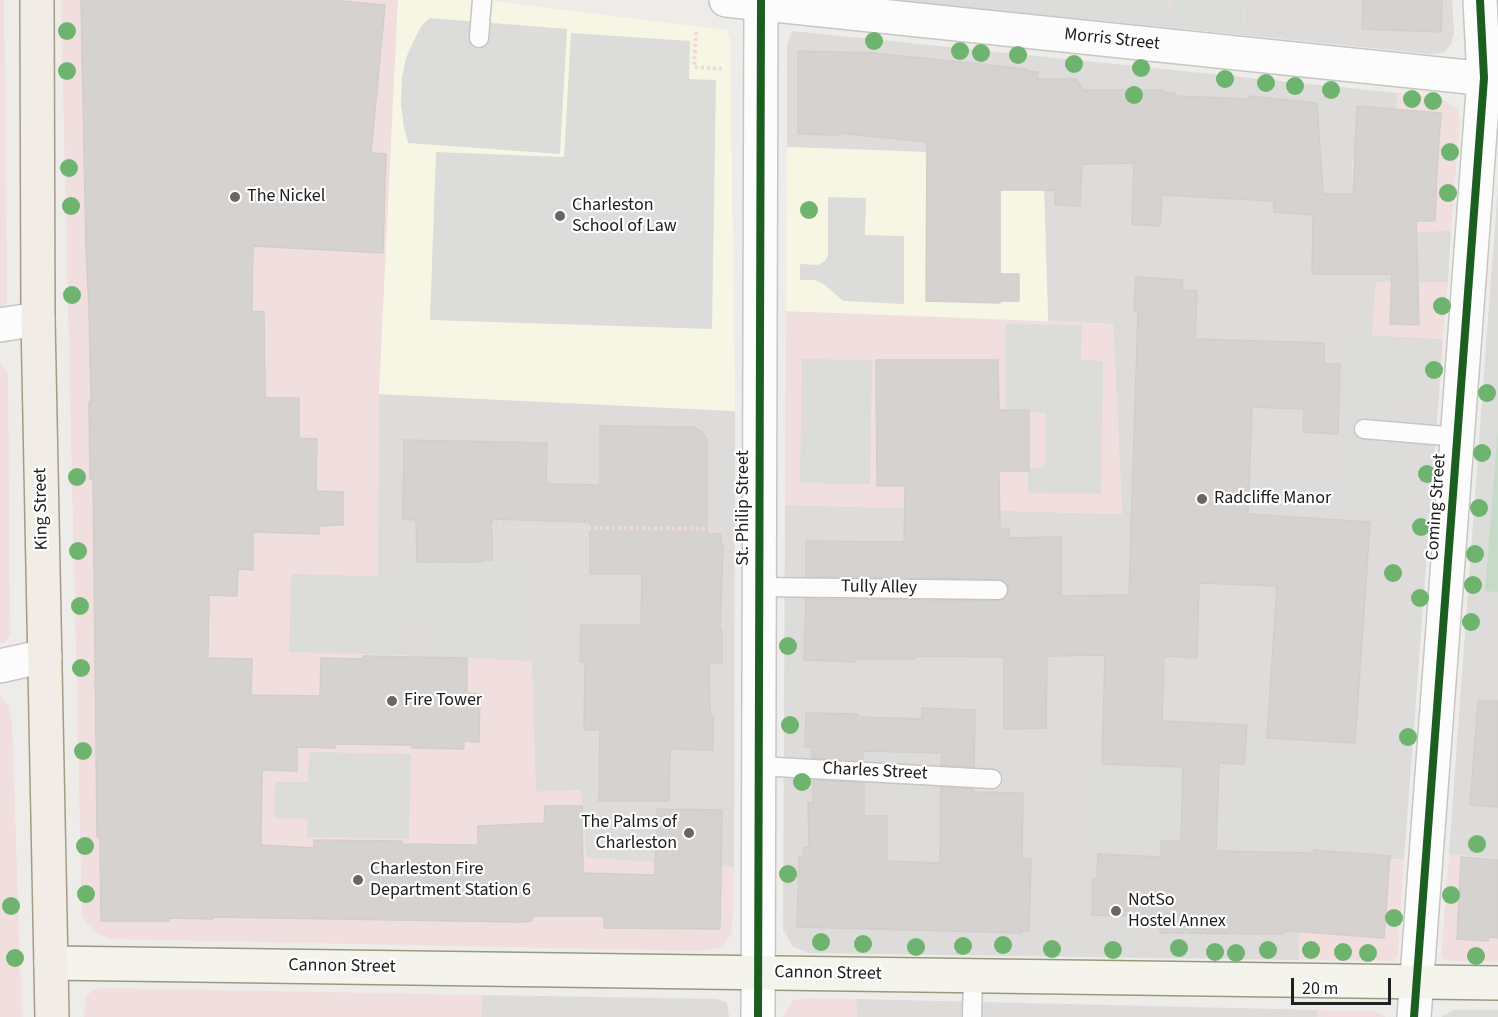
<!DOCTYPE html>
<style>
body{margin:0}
#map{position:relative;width:1498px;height:1017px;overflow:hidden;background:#eeece9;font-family:"Source Sans 3",sans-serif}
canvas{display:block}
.scale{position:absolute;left:1291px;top:978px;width:100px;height:27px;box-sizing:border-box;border:3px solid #202020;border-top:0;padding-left:8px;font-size:18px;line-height:21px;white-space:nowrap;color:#202020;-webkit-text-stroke:4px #fff;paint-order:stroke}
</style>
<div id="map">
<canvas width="1498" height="1017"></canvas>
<div class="scale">20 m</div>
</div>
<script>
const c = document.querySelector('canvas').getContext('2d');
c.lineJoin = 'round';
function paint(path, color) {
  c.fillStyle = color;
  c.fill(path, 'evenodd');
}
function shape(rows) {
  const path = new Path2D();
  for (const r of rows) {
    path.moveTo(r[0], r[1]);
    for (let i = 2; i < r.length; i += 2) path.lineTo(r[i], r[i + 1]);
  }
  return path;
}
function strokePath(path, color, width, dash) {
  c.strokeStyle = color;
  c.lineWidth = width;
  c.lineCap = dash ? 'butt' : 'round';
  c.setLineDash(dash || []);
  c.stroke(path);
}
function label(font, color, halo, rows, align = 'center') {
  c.font = font + ' "Source Sans 3",sans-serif';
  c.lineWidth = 4.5;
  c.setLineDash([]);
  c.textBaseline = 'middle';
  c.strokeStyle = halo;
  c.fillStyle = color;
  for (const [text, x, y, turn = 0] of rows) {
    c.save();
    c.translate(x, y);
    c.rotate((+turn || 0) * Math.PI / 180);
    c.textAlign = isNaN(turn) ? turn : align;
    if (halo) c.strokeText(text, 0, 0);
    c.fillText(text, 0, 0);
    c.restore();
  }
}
const residential = shape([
 [1243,0,1452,0,1454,33,1451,44,1444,53,1430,54,1244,35],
 [792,31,1398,93,1389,162,1353,161,1351,232,1451,231,1448,282,1376,282,1372,335,1443,339,1404,860,1302,852,1299,960,808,953,792,946,783,929,785,505,1122,514,1113,324,1048,321,1043,157,787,147,787,44],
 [1498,186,1498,333,1487,332],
 [379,394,735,411,734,867,586,858,581,790,535,792,377,654],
 [1468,591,1498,593,1498,859,1449,854],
 [482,995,717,999,727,1003,729,1017,481,1017],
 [856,999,1317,1010,1317,1017,857,1017]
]);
const commercial = shape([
 [0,0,4,0,7,300,0,315],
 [61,0,398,0,379,394,377,654,532,661,536,792,581,790,586,858,734,867,732,933,722,947,703,951,110,939,93,931,82,916],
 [1398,93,1421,95,1446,101,1458,109,1460,123,1451,231,1351,232,1352,161,1389,162],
 [1376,282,1448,282,1443,339,1372,335],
 [786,311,1113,324,1122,514,785,505],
 [0,362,8,374,10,635,4,643,0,644],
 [0,695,8,706,12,722,22,1017,0,1017],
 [1302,852,1404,860,1398,953,1395,961,1299,960],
 [1449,854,1498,859,1498,962,1447,961,1441,957],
 [103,988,482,995,481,1017,84,1017,86,996,94,990],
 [805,998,856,999,857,1017,783,1017,792,1001],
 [1317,1010,1375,1011,1386,1017,1317,1017]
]);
const education = shape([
 [398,0,484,0,727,30,730,38,735,411,379,394],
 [787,147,1043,156,1048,321,786,311]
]);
const religious = shape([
 [892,0,1243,0,1244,35],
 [430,18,567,29,560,154,408,143,404,128,401,104,402,77,406,58,416,36,422,25],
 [571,33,690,41,689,79,716,80,712,329,430,320,436,152,564,157],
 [828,197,866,198,865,235,904,236,904,304,843,301,825,285,815,280,800,280,800,264,818,265,825,261,828,255],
 [1006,324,1082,325,1081,360,1103,361,1101,494,1028,493,1028,467,1042,468,1045,466,1046,413,1005,411],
 [1487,332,1498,333,1498,593,1468,591],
 [1352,342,1416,346,1413,398,1386,396,1383,401,1380,456,1382,460,1406,461,1403,513,1342,509],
 [802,359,872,360,870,484,800,483],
 [407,564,524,567,522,655,435,653,436,620,400,619,399,655,289,652,291,574,406,577],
 [1254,749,1310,753,1308,774,1314,778,1321,779,1326,776,1327,754,1391,758,1386,846,1227,837,1231,774,1252,775],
 [309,752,411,754,409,839,307,837,308,819,274,818,275,782,308,782],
 [1099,768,1177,769,1176,839,1157,838,1157,849,1098,848],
 [1454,1010,1498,1010,1498,1017,1441,1017]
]);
const cemetery = shape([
 [1498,429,1498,592,1485,591]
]);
const building = shape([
 [81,0,330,0,385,5,371,153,386,154,383,253,253,246,252,311,264,312,265,398,299,398,299,438,317,439,316,491,343,492,343,525,319,526,319,534,253,532,253,570,238,569,237,596,209,595,208,658,252,659,251,695,320,696,321,658,363,659,363,656,467,658,467,693,480,694,479,742,464,741,464,749,412,748,412,745,335,744,335,748,297,747,297,771,262,770,261,845,314,848,314,840,402,841,402,844,478,845,478,826,544,823,545,806,582,806,583,873,655,875,657,809,722,810,720,929,604,928,604,916,532,916,532,921,520,922,212,917,212,919,169,918,169,921,101,921,100,837,97,837,93,479,90,479,89,402,91,402,89,307,86,250,81,0],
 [1363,0,1442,0,1441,32,1362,29,1363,0],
 [798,51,873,53,1026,69,1026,71,1038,72,1037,79,1076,79,1083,90,1164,90,1164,92,1175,93,1175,96,1248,99,1250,96,1317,103,1323,194,1353,194,1357,106,1441,113,1437,171,1435,221,1416,221,1419,325,1390,324,1392,274,1312,274,1313,215,1274,212,1274,201,1162,195,1160,226,1132,224,1134,163,1082,164,1080,206,1055,205,1055,190,1000,190,1000,274,1019,274,1019,301,1000,301,1000,303,926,301,927,142,839,133,839,135,798,134,798,51],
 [1136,277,1183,280,1182,290,1197,291,1195,339,1324,343,1324,364,1340,364,1338,434,1303,432,1304,409,1252,407,1248,514,1370,522,1355,743,1267,738,1277,586,1199,583,1197,658,1164,656,1162,721,1247,725,1244,764,1219,763,1216,851,1314,853,1314,850,1390,856,1384,938,1291,931,1284,931,1283,934,1160,933,1160,917,1092,915,1093,878,1097,878,1098,854,1161,857,1161,841,1181,841,1183,767,1102,764,1105,655,1047,656,1046,728,1004,729,1004,657,915,656,915,659,856,659,855,662,804,660,806,599,998,601,1004,599,1009,591,1007,584,998,579,806,576,806,541,904,542,905,486,877,486,876,360,998,360,999,410,1029,410,1029,471,999,471,1000,529,1009,529,1009,538,1061,537,1061,596,1129,595,1138,311,1134,311,1136,277],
 [600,426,693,427,702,432,707,440,707,534,721,534,721,545,723,545,720,631,722,631,722,663,709,663,710,716,713,716,713,750,670,749,669,801,599,801,600,730,584,730,585,662,580,662,581,625,641,625,642,574,590,574,590,522,492,519,492,560,482,560,482,562,417,562,416,520,403,519,404,440,547,443,546,484,600,485,600,426],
 [1478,701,1498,701,1498,807,1470,805,1478,701],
 [922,708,975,710,974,767,941,765,942,753,863,751,863,761,812,758,812,747,805,747,806,713,858,714,858,717,922,719,922,708],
 [813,780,864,783,864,816,887,816,887,861,940,863,941,787,973,789,973,792,1023,793,1022,858,1031,859,1029,931,1021,931,1021,933,797,927,799,857,803,857,804,847,809,847,808,802,813,803,813,780],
 [1461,857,1498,860,1498,938,1488,937,1488,941,1457,939,1461,857]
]);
const path = shape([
 [1168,14,1170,0],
 [696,32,694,67,724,69],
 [492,527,725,529]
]);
const service = shape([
 [479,38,482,0],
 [1364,429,1457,437],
 [759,587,998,590],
 [759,766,992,779],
 [972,1017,973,975]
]);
const minor = shape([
 [726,0,1498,80],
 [0,325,38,319],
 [0,666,45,656],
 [758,1017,761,0]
]);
const tertiary = shape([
 [1414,1017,1484,78,1480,0]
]);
const secondary = shape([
 [51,963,1498,983]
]);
const primary = shape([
 [37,0,38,319,52,1017]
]);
const cycleway = shape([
 [758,1017,761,0],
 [1414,1017,1484,78,1480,0]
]);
const trees = [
 [67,31],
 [874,41],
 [960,51],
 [981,53],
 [1018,55],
 [1074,64],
 [1141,68],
 [67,71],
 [1225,79],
 [1266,83],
 [1295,86],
 [1331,90],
 [1134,95],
 [1412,99],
 [1433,101],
 [1450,152],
 [69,168],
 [1448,193],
 [71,206],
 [809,210],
 [72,295],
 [1442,306],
 [1434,370],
 [1487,393],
 [1482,453],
 [1427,474],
 [77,477],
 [1479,508],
 [1421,527],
 [78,551],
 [1475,554],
 [1393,573],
 [1473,585],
 [1420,598],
 [80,606],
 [1471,622],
 [788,646],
 [81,668],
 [790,725],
 [1408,737],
 [83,751],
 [802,782],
 [1477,844],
 [85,846],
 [788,874],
 [86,894],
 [1451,895],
 [11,906],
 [1394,918],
 [821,942],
 [863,944],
 [1003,945],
 [963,946],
 [916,947],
 [1179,948],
 [1052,949],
 [1113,950],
 [1268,950],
 [1311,950],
 [1215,952],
 [1343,952],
 [1236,953],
 [1368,953],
 [1476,956],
 [15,958]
];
const markers = [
 [235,197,6,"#686766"],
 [560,216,6,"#686766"],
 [1202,499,6,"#686766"],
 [392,701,6,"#686766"],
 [689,833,6,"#686766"],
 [358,880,6,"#686766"],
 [1116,911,6,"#686766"]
];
const streetNames = [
 ["Morris Street",1112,40,6],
 ["Coming Street",1437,507,-86],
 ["St. Philip Street",744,508,-90],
 ["King Street",42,509,-91],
 ["Tully Alley",879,588,1],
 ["Charles Street",875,772,3],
 ["Cannon Street",342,967,1],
 ["Cannon Street",828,974,1]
];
const poiNames = [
 ["The Nickel",247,197],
 ["Charleston",572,206],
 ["School of Law",572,227],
 ["Radcliffe Manor",1214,499],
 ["Fire Tower",404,701],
 ["The Palms of",677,823,"right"],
 ["Charleston",677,844,"right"],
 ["Charleston Fire",370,870],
 ["Department Station 6",370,891],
 ["NotSo",1128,901],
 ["Hostel Annex",1128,922]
];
paint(residential, '#dddcda');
paint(commercial, '#f0dfde');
paint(education, '#f7f6e5');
paint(religious, '#dcdcda');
paint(cemetery, '#c6dac7');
paint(building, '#d5d2d0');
strokePath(building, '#d2ceca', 1.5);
strokePath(service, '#c7c6c5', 21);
strokePath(minor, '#c7c6c5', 36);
strokePath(tertiary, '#c7c6c5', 36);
strokePath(secondary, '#989a7f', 36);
strokePath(primary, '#a59a85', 36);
strokePath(path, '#ecdbd9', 4, [3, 3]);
strokePath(service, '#fcfcfc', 18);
strokePath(minor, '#fcfcfc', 33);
strokePath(tertiary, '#fcfcfc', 33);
strokePath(secondary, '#f4f4ec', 33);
strokePath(primary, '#f1ece6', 33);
strokePath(cycleway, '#1b5e20', 8);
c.fillStyle = '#6eb46f';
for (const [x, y] of trees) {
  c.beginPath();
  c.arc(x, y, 9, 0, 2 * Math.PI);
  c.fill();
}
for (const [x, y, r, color] of markers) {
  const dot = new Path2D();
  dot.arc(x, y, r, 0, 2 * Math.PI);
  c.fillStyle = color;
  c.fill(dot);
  strokePath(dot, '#fff', 2);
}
label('18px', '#202020', '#fff', streetNames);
label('18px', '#202020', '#fff', poiNames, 'left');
</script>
